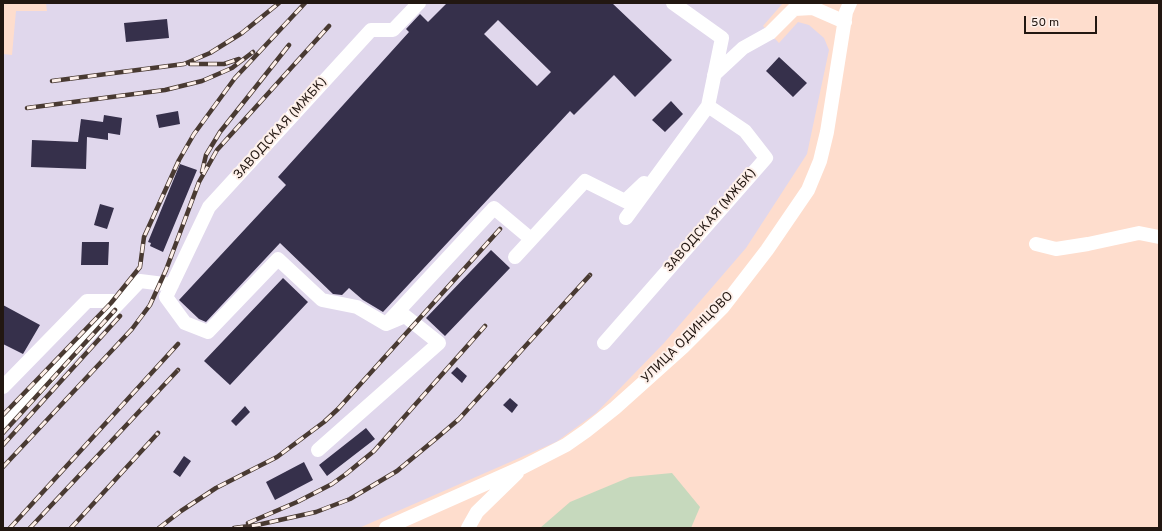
<!DOCTYPE html>
<meta charset="utf-8">
<style>
body{margin:0}
#map{position:relative;width:1162px;height:531px;overflow:hidden;background:#feddcd;font-family:Overpass,sans-serif}
canvas{display:block}
.frame{position:absolute;inset:0;border:4px solid #221711;pointer-events:none}
.scale{position:absolute;left:1024px;top:16px;width:73px;height:18px;box-sizing:border-box;border:2px solid #221711;border-top:0;padding-left:5px;font-size:12px;line-height:14px;white-space:nowrap;color:#221711;-webkit-text-stroke:3px #fdefe9;paint-order:stroke}
</style>
<div id="map">
<canvas width="1162" height="531"></canvas>
<div class="frame"></div>
<div class="scale">50 m</div>
</div>
<script>
const c = document.querySelector('canvas').getContext('2d');
c.lineJoin = 'round';
function paint(path, color) {
  c.fillStyle = color;
  c.fill(path, 'evenodd');
}
function shape(rows) {
  const path = new Path2D();
  for (const r of rows) {
    path.moveTo(r[0], r[1]);
    for (let i = 2; i < r.length; i += 2) path.lineTo(r[i], r[i + 1]);
  }
  return path;
}
function strokePath(path, color, width, dash) {
  c.strokeStyle = color;
  c.lineWidth = width;
  c.lineCap = dash ? 'butt' : 'round';
  c.setLineDash(dash || []);
  c.stroke(path);
}
function label(font, color, halo, rows, align = 'center') {
  c.font = font + ' Overpass,sans-serif';
  c.lineWidth = 4;
  c.setLineDash([]);
  c.textBaseline = 'middle';
  c.strokeStyle = halo;
  c.fillStyle = color;
  for (const [text, x, y, turn = 0] of rows) {
    c.save();
    c.translate(x, y);
    c.rotate((+turn || 0) * Math.PI / 180);
    c.textAlign = isNaN(turn) ? turn : align;
    if (halo) c.strokeText(text, 0, 0);
    c.fillText(text, 0, 0);
    c.restore();
  }
}
const industrial = shape([
 [46,3,783,3,763,26,779,43,798,22,809,25,824,38,829,50,807,154,746,248,664,343,596,413,556,442,359,528,3,528,3,54,12,55,16,11,47,11]
]);
const green = shape([
 [672,473,700,507,691,528,540,528,570,502,630,477]
]);
const building = shape([
 [447,3,612,3,672,60,635,97,614,75,574,115,570,111,383,312,363,300,349,288,342,295,333,294,280,243,206,322,199,319,179,300,286,185,278,177,409,32,406,29,420,14,428,22],
 [498,20,551,72,537,86,484,34],
 [167,19,169,38,126,42,124,23],
 [779,57,807,83,793,97,766,71],
 [671,101,683,114,665,132,652,120],
 [178,111,180,124,159,128,156,115],
 [104,115,122,118,120,135,108,133,108,140,87,137,86,169,31,167,32,140,78,142,81,119,103,122],
 [180,164,197,170,163,252,150,246,151,243,148,242],
 [100,204,114,208,107,229,94,225],
 [82,242,109,242,108,265,81,265],
 [491,250,510,268,445,336,426,318],
 [283,278,308,302,230,385,204,361],
 [3,305,40,325,23,354,3,344],
 [457,367,467,376,462,383,451,373],
 [510,398,518,405,512,413,503,405],
 [245,406,250,412,236,426,231,421],
 [366,428,375,439,327,476,319,465],
 [184,456,191,461,180,477,173,472],
 [304,462,313,480,275,500,266,482]
]);
const minor = shape([
 [714,75,743,48,770,33,794,9,813,8,845,22],
 [626,218,708,106,722,38,673,3],
 [1036,244,1056,249,1088,244,1139,233,1159,237],
 [515,257,585,181,625,201,644,183],
 [389,321,494,208,531,239],
 [604,343,766,158,745,131,708,106],
 [3,387,87,301,121,301],
 [6,422,140,281,172,285],
 [318,450,439,343,405,316,386,324,357,307,322,300,278,259,208,332,185,323,166,297,209,207,371,30,393,30,419,3],
 [386,528,523,467,566,445,586,431,615,408,683,347,723,307,767,250,808,190,820,161,827,132,846,12,850,3],
 [468,528,477,512,517,473]
]);
const rail = shape([
 [190,64,224,64,239,59],
 [52,81,184,64,210,53,242,33,279,3],
 [27,108,165,90,202,81,232,68,253,52],
 [202,172,206,155,220,132,289,45],
 [3,415,111,303,140,267,144,237,179,160,194,134,235,78,305,3],
 [3,433,115,310],
 [3,445,120,316],
 [3,467,132,329,150,305,166,270,199,182,217,150,329,26],
 [248,523,297,502,332,484,346,474,374,451,485,326],
 [10,528,178,344],
 [30,528,178,370],
 [71,528,158,433],
 [159,528,181,511,216,488,277,457,324,422,338,409,500,229],
 [234,528,257,525,316,512,350,499,397,471,438,437,459,419,590,275]
]);
const streetNames = [
 ["ЗАВОДСКАЯ (МЖБК)",281,129,-48],
 ["ЗАВОДСКАЯ (МЖБК)",711,221,-49],
 ["УЛИЦА ОДИНЦОВО",688,338,-45]
];
paint(industrial, '#e0d7ec');
paint(green, '#c6d9bd');
paint(building, '#36304b');
strokePath(minor, '#fff', 14);
strokePath(rail, '#493a32', 4.5);
strokePath(rail, '#fdefe9', 3, [9]);
label('13px', '#221711', '#fdefe9', streetNames);
</script>
